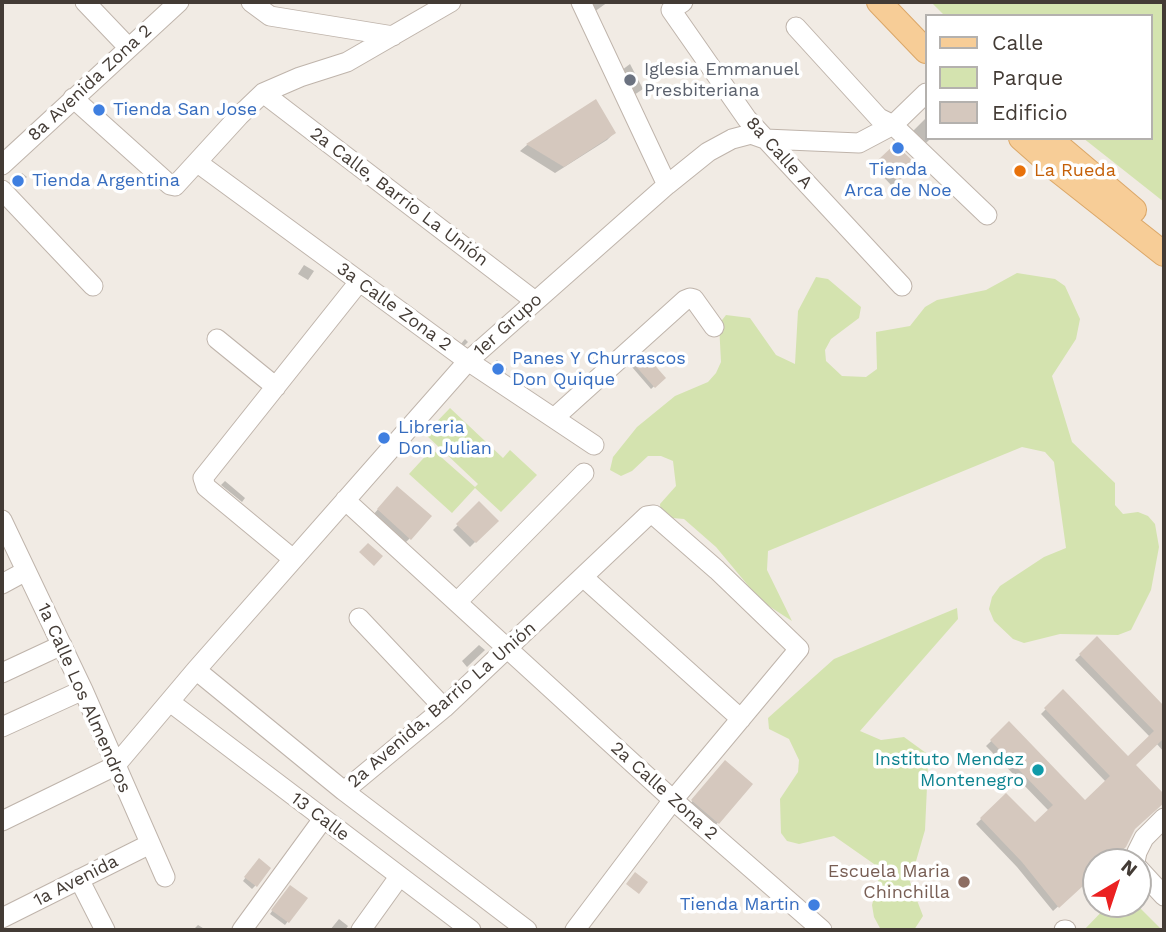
<!DOCTYPE html>
<meta charset="utf-8">
<style>
body{margin:0}
#map{position:relative;width:1166px;height:932px;overflow:hidden;background:#f1ebe4;font-family:"Work Sans",sans-serif}
canvas{display:block}
.frame{position:absolute;inset:0;border:4px solid #433b35;pointer-events:none}
.legend{position:absolute;left:925px;top:14px;width:228px;height:126px;box-sizing:border-box;background:#fff;border:2px solid #b4b1ae;margin:0;padding:9px 12px;list-style:none;font-size:21px;color:#433b35}
.legend li{display:flex;align-items:center;gap:14px;height:35px}
.legend b{width:35px;border:2px solid #b4b1ae}
.north{position:absolute;left:1082px;top:848px;width:70px;height:70px;box-sizing:border-box;background:#fff;border:2px solid #b4b1ae;border-radius:50%;rotate:39deg;font-size:19px;font-weight:700;line-height:28px;text-align:center;color:#433b35}
.north::after{content:'';display:block;margin:auto;width:24px;height:32px;background:#eb2121;clip-path:polygon(50% 0,100% 100%,50% 72%,0 100%)}
</style>
<div id="map">
<canvas width="1166" height="932"></canvas>
<div class="frame"></div>
<ul class="legend">
<li><b style="height:9px;background:#f7cd97"></b>Calle</li>
<li><b style="height:19px;background:#d4e3af"></b>Parque</li>
<li><b style="height:19px;background:#d5c8be"></b>Edificio</li>
</ul>
<div class="north">N</div>
</div>
<script>
const c = document.querySelector('canvas').getContext('2d');
c.lineJoin = 'round';
function paint(path, color) {
  c.fillStyle = color;
  c.fill(path, 'evenodd');
}
function shape(rows) {
  const path = new Path2D();
  for (const r of rows) {
    path.moveTo(r[0], r[1]);
    for (let i = 2; i < r.length; i += 2) path.lineTo(r[i], r[i + 1]);
  }
  return path;
}
function strokePath(path, color, width, dash) {
  c.strokeStyle = color;
  c.lineWidth = width;
  c.lineCap = dash ? 'butt' : 'round';
  c.setLineDash(dash || []);
  c.stroke(path);
}
function label(font, color, halo, rows, align = 'center') {
  c.font = font + ' "Work Sans",sans-serif';
  c.lineWidth = 7;
  c.setLineDash([]);
  c.textBaseline = 'middle';
  c.strokeStyle = halo;
  c.fillStyle = color;
  for (const [text, x, y, turn = 0] of rows) {
    c.save();
    c.translate(x, y);
    c.rotate((+turn || 0) * Math.PI / 180);
    c.textAlign = isNaN(turn) ? turn : align;
    if (halo) c.strokeText(text, 0, 0);
    c.fillText(text, 0, 0);
    c.restore();
  }
}
const green = shape([
 [931,2,1164,2,1164,202,1083,138,1150,138,1150,16,945,16],
 [1017,273,1055,279,1065,286,1080,319,1076,339,1052,376,1072,442,1115,483,1115,505,1123,514,1138,512,1148,516,1155,524,1159,547,1151,590,1131,630,1118,635,1060,634,1024,643,1013,639,994,621,989,609,992,597,1000,586,1044,557,1066,548,1054,462,1045,452,1022,447,768,551,767,570,792,621,761,601,716,547,684,519,661,517,660,504,676,486,673,461,661,456,648,456,632,471,621,476,610,470,613,457,637,427,675,396,708,382,716,373,721,362,719,324,726,315,750,318,776,355,795,364,798,311,816,277,828,279,861,307,859,318,831,339,825,350,826,361,842,376,866,377,877,369,876,332,910,326,925,307,937,300,986,290],
 [450,408,503,458,510,450,537,475,501,512,475,488,452,513,409,474,432,449,475,487,478,484,425,434],
 [957,608,958,619,860,731,881,740,904,737,926,753,928,765,925,830,910,882,923,916,914,930,881,930,874,917,872,905,880,874,874,864,834,836,799,844,787,841,781,833,780,799,798,772,799,760,789,739,769,729,768,718,834,659],
 [1109,904,1136,904,1162,930,1084,930]
]);
const shadow = shape([
 [587,2,608,2,594,12],
 [630,64,643,89,634,95,622,70],
 [595,102,614,133,607,140,555,173,520,151,527,145],
 [926,118,926,138,931,138,925,144,912,132],
 [895,147,914,164,892,186,874,167],
 [22,173,27,177,13,190,9,186],
 [304,265,314,271,308,280,298,274],
 [465,339,468,342,463,347,460,345],
 [644,355,664,377,651,389,632,367],
 [497,360,507,369,502,374,491,366],
 [225,481,245,498,242,502,221,485],
 [392,493,410,538,405,543,373,515],
 [479,504,496,521,470,547,453,530],
 [1097,639,1164,708,1164,752,1156,743,1134,765,1164,797,1164,801,1134,829,1107,862,1096,862,1096,872,1053,911,1017,867,976,824,1006,795,1035,825,1049,811,986,746,1009,724,1085,802,1106,782,1041,714,1063,692,1128,758,1150,737,1075,660],
 [479,645,485,650,467,667,462,661],
 [725,762,751,784,715,826,690,804],
 [256,864,255,886,252,889,243,881],
 [287,890,306,898,285,925,270,914],
 [815,897,822,903,814,912,807,906],
 [339,919,348,926,345,930,330,930],
 [198,925,206,930,193,930]
]);
const building = shape([
 [596,99,616,133,564,167,526,144],
 [895,144,916,164,898,182,878,160],
 [644,353,666,378,655,388,633,363],
 [397,486,432,516,411,540,377,509],
 [479,501,499,521,476,543,456,524],
 [368,543,383,556,374,566,359,552],
 [1097,636,1164,706,1164,742,1162,740,1136,765,1164,794,1164,803,1135,829,1126,847,1109,862,1096,862,1096,874,1059,908,1022,862,980,818,1006,793,1035,822,1053,805,990,740,1009,721,1085,800,1110,776,1044,708,1063,689,1128,756,1154,731,1079,654],
 [725,760,753,784,719,824,691,800],
 [259,858,271,868,257,887,244,877],
 [635,872,648,882,639,894,626,884],
 [290,885,308,898,289,923,271,910]
]);
const minor = shape([
 [85,2,128,47],
 [251,2,270,16,393,36],
 [581,2,667,185],
 [683,2,671,10,747,119,902,286],
 [796,27,879,118,893,125,987,215],
 [263,93,535,301],
 [73,98,170,185,175,186,239,116,263,93,300,77,347,62,451,2],
 [198,163,468,361,594,445],
 [2,165,179,2],
 [2,190,93,286],
 [217,339,276,387],
 [554,418,685,300,690,298,694,299,714,327],
 [345,500,673,800,822,930],
 [2,520,83,690,165,877],
 [293,559,206,487,203,478,359,282],
 [583,577,741,719],
 [2,584,26,571],
 [457,602,584,473],
 [359,618,444,708],
 [196,670,344,791,527,930],
 [2,673,62,645],
 [170,702,471,930],
 [2,727,83,690],
 [344,791,444,708,647,516,654,515,717,570,799,649,673,800,575,930],
 [2,821,115,766,196,670,468,361,667,185,708,152,732,139,751,134,765,139,859,143,893,125,926,93],
 [1135,862,1137,852,1144,838,1164,818],
 [1138,868,1164,896],
 [79,879,105,930],
 [2,918,150,844],
 [242,930,323,819],
 [361,930,399,877],
 [1064,930,1066,930]
]);
const major = shape([
 [879,2,926,51],
 [1021,138,1055,168,1164,254],
 [1049,138,1134,210]
]);
const markers = [
 [630,80,7,"#6b7280"],
 [99,110,7,"#3f7fe0"],
 [898,148,7,"#3f7fe0"],
 [1020,171,7,"#e8710a"],
 [18,181,7,"#3f7fe0"],
 [498,369,7,"#3f7fe0"],
 [384,438,7,"#3f7fe0"],
 [1038,770,7,"#0f9aa8"],
 [964,882,7,"#8d6e63"],
 [814,905,7,"#3f7fe0"]
];
const worshipNames = [
 ["Iglesia Emmanuel",644,70],
 ["Presbiteriana",644,91]
];
const streetNames = [
 ["8a Avenida Zona 2",90,83,-43],
 ["8a Calle A",779,153,48],
 ["2a Calle, Barrio La Unión",399,197,37],
 ["3a Calle Zona 2",394,307,36],
 ["1er Grupo",508,325,-42],
 ["1a Calle Los Almendros",84,698,66],
 ["2a Avenida, Barrio La Unión",442,705,-41],
 ["2a Calle Zona 2",664,791,42],
 ["13 Calle",320,817,37],
 ["1a Avenida",76,881,-27]
];
const shopNames = [
 ["Tienda San Jose",113,110],
 ["Tienda",898,170,"center"],
 ["Arca de Noe",898,191,"center"],
 ["Tienda Argentina",32,181],
 ["Panes Y Churrascos",512,359],
 ["Don Quique",512,380],
 ["Libreria",398,428],
 ["Don Julian",398,449],
 ["Tienda Martin",800,905,"right"]
];
const foodNames = [
 ["La Rueda",1034,171]
];
const cultureNames = [
 ["Instituto Mendez",1024,760],
 ["Montenegro",1024,781]
];
const educationNames = [
 ["Escuela Maria",950,872],
 ["Chinchilla",950,893]
];
paint(green, '#d4e3af');
paint(shadow, '#0003');
paint(building, '#d5c8be');
strokePath(minor, '#bfb4ab', 21);
strokePath(major, '#dba768', 26);
strokePath(minor, '#fff', 19);
strokePath(major, '#f7cd97', 24);
for (const [x, y, r, color] of markers) {
  const dot = new Path2D();
  dot.arc(x, y, r, 0, 2 * Math.PI);
  c.fillStyle = color;
  c.fill(dot);
  strokePath(dot, '#fff', 2.5);
}
label('18px', '#5b616d', '#fff', worshipNames, 'left');
label('18px', '#433b35', '#fff', streetNames);
label('18px', '#366cbe', '#fff', shopNames, 'left');
label('18px', '#c56008', '#fff', foodNames, 'left');
label('18px', '#0d838f', '#fff', cultureNames, 'right');
label('18px', '#785e54', '#fff', educationNames, 'right');
</script>
